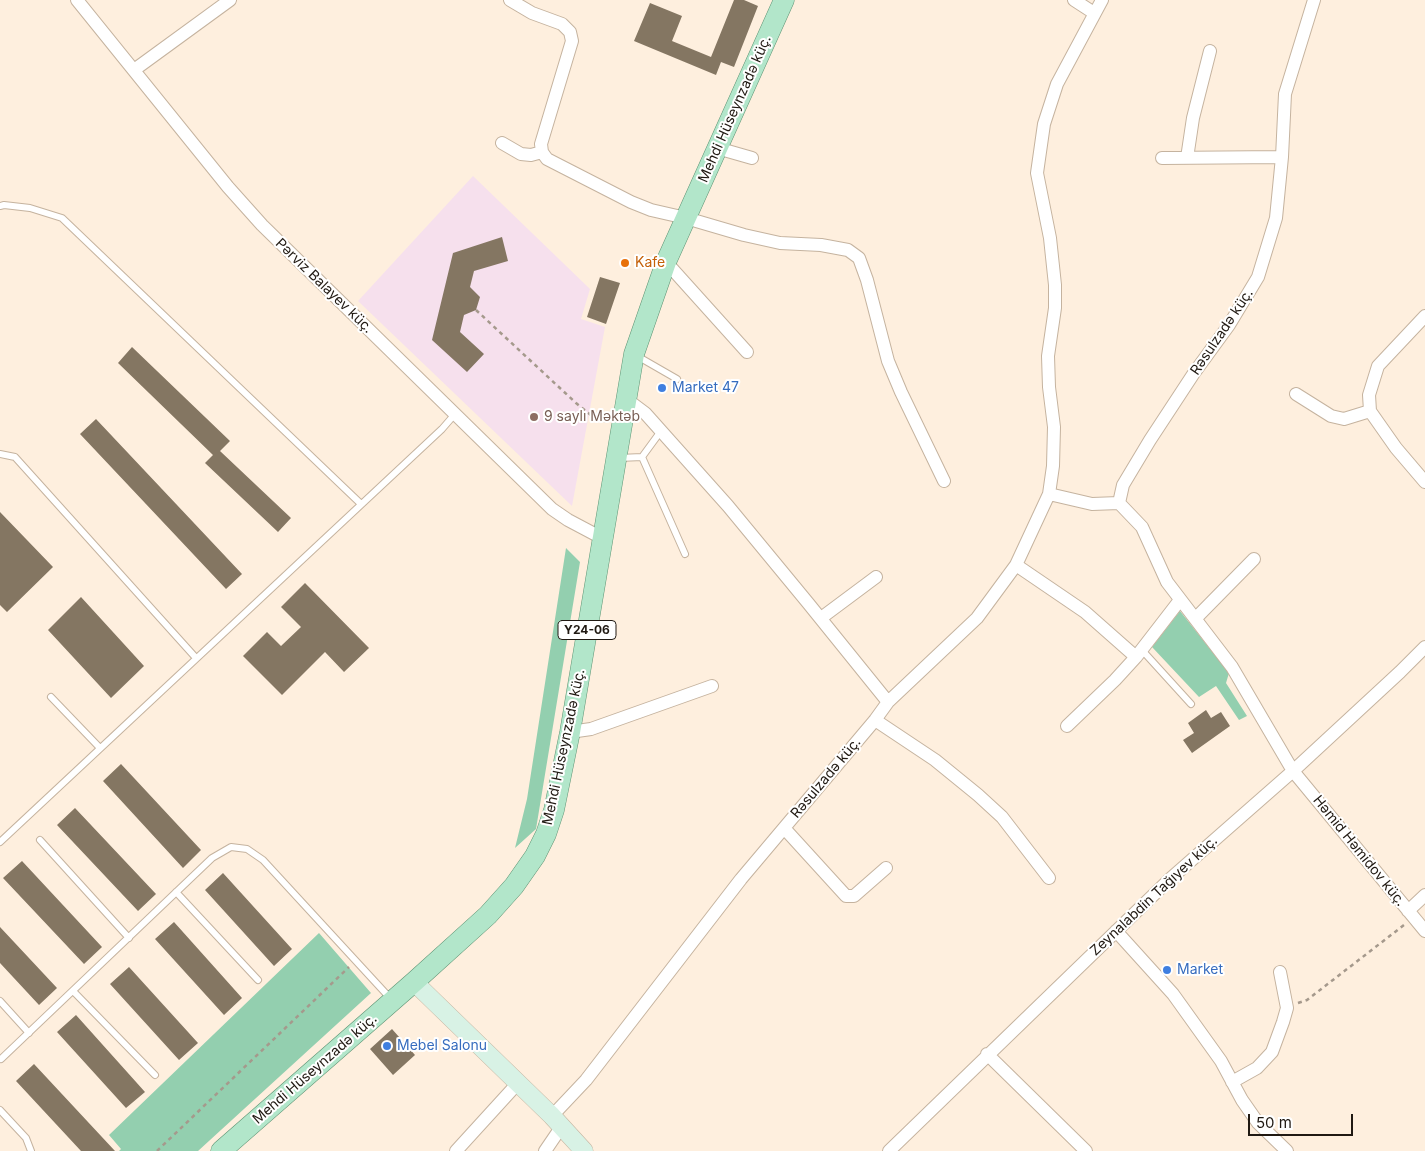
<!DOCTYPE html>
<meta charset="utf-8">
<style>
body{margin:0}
#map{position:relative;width:1425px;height:1151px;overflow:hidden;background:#feefde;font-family:Inter,sans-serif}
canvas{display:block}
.scale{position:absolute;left:1248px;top:1114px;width:105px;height:22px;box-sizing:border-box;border:2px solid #201912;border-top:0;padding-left:6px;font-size:15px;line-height:18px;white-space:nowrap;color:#201912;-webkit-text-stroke:4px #fff;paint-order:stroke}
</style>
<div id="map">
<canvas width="1425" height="1151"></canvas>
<div class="scale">50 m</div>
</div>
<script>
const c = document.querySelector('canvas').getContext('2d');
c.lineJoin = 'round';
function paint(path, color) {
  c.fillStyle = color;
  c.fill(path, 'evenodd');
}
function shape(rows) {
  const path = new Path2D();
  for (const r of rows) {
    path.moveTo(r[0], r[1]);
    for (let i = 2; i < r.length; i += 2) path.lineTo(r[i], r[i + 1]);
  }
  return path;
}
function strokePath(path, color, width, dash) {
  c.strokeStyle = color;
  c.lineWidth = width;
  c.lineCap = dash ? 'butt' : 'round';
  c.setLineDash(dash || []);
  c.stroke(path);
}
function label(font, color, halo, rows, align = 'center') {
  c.font = font + ' Inter,sans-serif';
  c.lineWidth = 4;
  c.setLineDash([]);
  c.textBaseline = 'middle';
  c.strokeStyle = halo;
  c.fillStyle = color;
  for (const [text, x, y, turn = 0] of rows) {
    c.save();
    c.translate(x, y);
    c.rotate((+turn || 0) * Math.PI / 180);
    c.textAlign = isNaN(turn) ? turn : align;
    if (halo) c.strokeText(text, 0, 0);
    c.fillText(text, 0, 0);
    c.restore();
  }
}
const education = shape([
 [473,176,590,289,581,319,605,327,572,506,358,301]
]);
const green = shape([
 [566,548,580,562,536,829,515,848,527,799],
 [1180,611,1229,673,1226,683,1247,716,1239,720,1216,686,1199,697,1152,647],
 [319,933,371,993,198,1151,119,1151,121,1149,109,1135]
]);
const building = shape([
 [734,0,744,0,758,6,734,67,721,62,716,75,634,41,650,3,682,16,672,41,711,57],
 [502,237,508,261,474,271,470,287,480,297,476,310,464,315,460,332,484,354,467,372,432,340,453,253],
 [600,277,620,283,606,324,587,317],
 [132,347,230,441,220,451,291,518,278,532,205,463,213,455,118,363],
 [96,419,242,574,226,589,80,434],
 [0,512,53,567,7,612,0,605],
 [305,583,369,648,344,672,325,652,282,695,243,656,267,632,281,646,301,627,281,607],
 [81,597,144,666,111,698,48,630],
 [1206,710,1211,718,1221,712,1230,726,1192,753,1183,740,1194,733,1188,723],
 [121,764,201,850,183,868,103,781],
 [75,808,156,894,138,911,57,825],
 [22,861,102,947,84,964,3,878],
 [223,873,292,949,274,966,205,890],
 [174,922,242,998,224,1015,155,939],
 [0,927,57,988,39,1005,0,963],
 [129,967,198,1043,179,1060,110,984],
 [76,1015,145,1092,126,1108,57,1032],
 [392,1029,415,1055,393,1075,370,1049],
 [34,1064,115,1151,81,1151,16,1081]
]);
const path = shape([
 [476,310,576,403,592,416,607,422],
 [1298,1003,1307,1000,1404,925],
 [157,1151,349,967]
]);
const lane = shape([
 [0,206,4,205,30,208,62,218,361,504],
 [637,356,677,379],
 [0,454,15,457,196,658],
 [642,457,685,554],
 [619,458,642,457,661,431],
 [1141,649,1191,704],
 [51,697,100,748],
 [40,840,129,938],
 [0,842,442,429,455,414],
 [176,892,258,980],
 [73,991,155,1075],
 [0,1001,29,1033],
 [1,1059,212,858,231,847,247,849,263,860,390,998],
 [0,1110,26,1138,31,1151]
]);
const street = shape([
 [77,0,228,187,262,225,552,509,568,520,602,538],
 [510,0,532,13,562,24,570,32,572,41,541,144,542,152,547,159,631,202,651,210,686,218,744,235,780,243,821,245,848,250,859,258,867,280,888,361,901,392,944,481],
 [1074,0,1094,13],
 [134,70,230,0],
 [502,143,521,154,531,155,542,152],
 [717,148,752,158],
 [1162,158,1282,157],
 [1187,158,1193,118,1210,51],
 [666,262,747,352],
 [1425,316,1378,366,1369,395,1370,411,1396,448,1425,482],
 [1296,394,1331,416,1344,419,1370,411],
 [625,398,645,413,728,506,808,603,888,702],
 [1049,494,1053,466,1054,427,1049,387,1048,356,1055,308,1055,285,1050,238,1037,173,1044,124,1057,84,1102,0],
 [1119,503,1142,527,1167,582,1232,667,1293,771,1425,931],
 [1016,565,1085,612,1136,657],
 [821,618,876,577],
 [1195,619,1254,559],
 [875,720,935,760,978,795,1002,817,1049,878],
 [1067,726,1115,680,1136,657,1180,600],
 [570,732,591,729,712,686],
 [784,828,846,896,854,896,886,868],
 [1408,911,1425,895],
 [1116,931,1173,994,1221,1061,1242,1100,1258,1123,1287,1151],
 [987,1054,1086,1151],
 [1232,1082,1257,1068,1272,1052,1283,1022,1287,1008,1280,972],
 [552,1116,586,1080,741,879,875,720,888,702,977,618,1016,565,1049,494,1092,504,1119,503,1123,485,1150,440,1194,373,1229,325,1258,277,1276,218,1282,157,1285,94,1314,0],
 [456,1151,518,1083],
 [545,1151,562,1126],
 [889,1151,1170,879,1293,771,1400,672,1425,647]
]);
const secondary = shape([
 [414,982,552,1116,584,1151]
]);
const primary = shape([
 [221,1151,414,982,488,915,514,886,535,856,546,834,554,810,570,732,634,354,666,262,784,0]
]);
const markers = [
 [625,263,5,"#e8710a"],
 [662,388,5,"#3f7fe0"],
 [534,417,5,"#8d6e63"],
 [1167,970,5,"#3f7fe0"],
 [387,1046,5,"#3f7fe0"]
];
const shields = [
 [587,630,58]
];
const shieldNames = [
 ["Y24-06",587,630]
];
const streetNames = [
 ["Mehdi Hüseynzadə küç.",735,109,-66],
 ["Pərviz Balayev küç.",324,286,44],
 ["Rəsulzadə küç.",1222,332,-56],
 ["Mehdi Hüseynzadə küç.",564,747,-78],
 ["Rəsulzadə küç.",826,778,-50],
 ["Həmid Həmidov küç.",1359,851,51],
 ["Zeynalabdin Tağıyev küç.",1154,896,-43],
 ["Mehdi Hüseynzadə küç.",315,1069,-41]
];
const foodNames = [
 ["Kafe",635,263]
];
const shopNames = [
 ["Market 47",672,388],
 ["Market",1177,970],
 ["Mebel Salonu",397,1046]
];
const educationNames = [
 ["9 saylı Məktəb",544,417]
];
paint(education, '#f6e0ed');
paint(green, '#93cfaf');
paint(building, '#847662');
strokePath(lane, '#c5b39f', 8);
strokePath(street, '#c5b39f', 14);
strokePath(secondary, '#c5b39f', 19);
strokePath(primary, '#5d9373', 21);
strokePath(path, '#a5998c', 2.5, [4, 4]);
strokePath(lane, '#fff', 6);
strokePath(street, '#fff', 12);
strokePath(secondary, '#d8f2e5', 18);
strokePath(primary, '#b2e6ca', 20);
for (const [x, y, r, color] of markers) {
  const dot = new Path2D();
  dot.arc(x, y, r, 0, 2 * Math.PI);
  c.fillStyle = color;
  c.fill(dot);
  strokePath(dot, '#fff', 2);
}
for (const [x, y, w] of shields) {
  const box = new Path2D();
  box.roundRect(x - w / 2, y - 9.5, w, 19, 4);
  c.fillStyle = '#fff';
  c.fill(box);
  strokePath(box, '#201912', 1);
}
label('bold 12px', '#201912', null, shieldNames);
label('14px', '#201912', '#fff', streetNames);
label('14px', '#c56008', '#fff', foodNames, 'left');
label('14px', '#366cbe', '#fff', shopNames, 'left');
label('14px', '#785e54', '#fff', educationNames, 'left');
</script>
